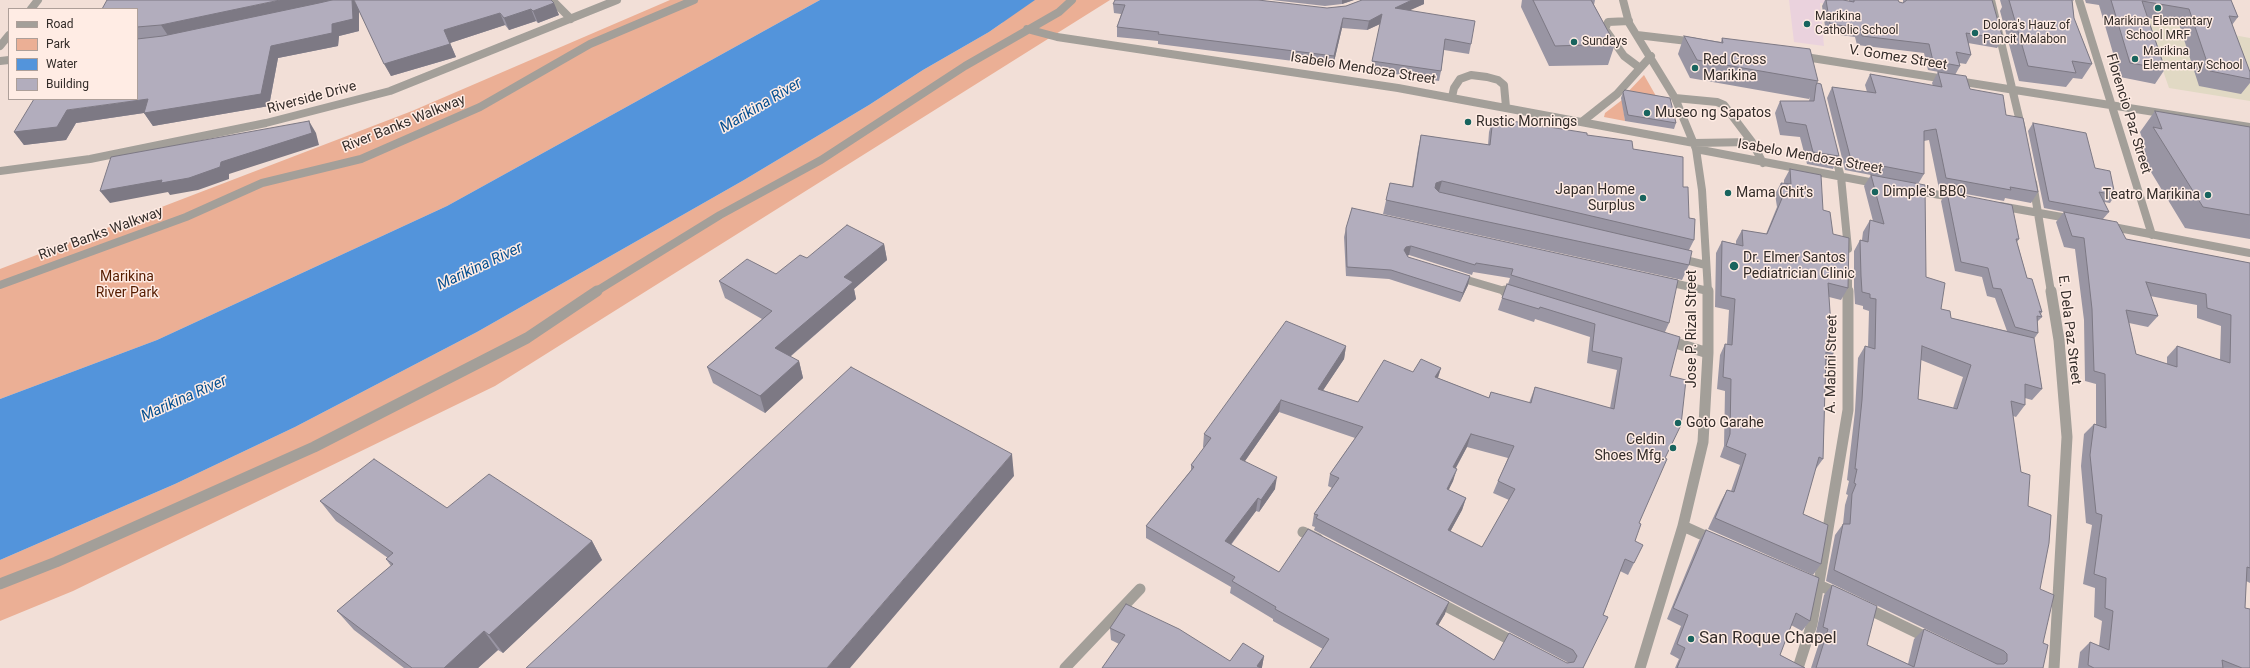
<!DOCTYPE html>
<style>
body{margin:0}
#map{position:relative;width:2250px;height:668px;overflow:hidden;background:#f2dfd7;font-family:Roboto,sans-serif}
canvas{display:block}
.legend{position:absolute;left:8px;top:8px;width:130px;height:92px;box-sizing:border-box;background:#ffece4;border:1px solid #ad9f99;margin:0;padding:5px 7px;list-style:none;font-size:12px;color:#332c29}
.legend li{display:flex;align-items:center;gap:8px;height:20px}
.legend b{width:20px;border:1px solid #ad9f99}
</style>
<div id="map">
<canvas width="2250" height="668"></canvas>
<ul class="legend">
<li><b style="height:5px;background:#a39f99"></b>Road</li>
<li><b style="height:11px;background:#ebaf95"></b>Park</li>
<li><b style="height:11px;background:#5394db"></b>Water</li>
<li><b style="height:11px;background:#b2adbd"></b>Building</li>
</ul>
</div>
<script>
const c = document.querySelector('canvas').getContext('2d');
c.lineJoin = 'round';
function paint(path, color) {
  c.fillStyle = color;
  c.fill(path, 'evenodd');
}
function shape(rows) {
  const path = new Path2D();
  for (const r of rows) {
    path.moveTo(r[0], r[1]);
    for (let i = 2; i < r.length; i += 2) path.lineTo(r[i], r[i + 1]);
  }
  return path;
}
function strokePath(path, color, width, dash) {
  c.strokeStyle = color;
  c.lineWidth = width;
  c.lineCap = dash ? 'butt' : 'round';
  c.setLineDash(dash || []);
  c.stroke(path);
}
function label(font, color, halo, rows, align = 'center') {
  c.font = font + ' Roboto,sans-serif';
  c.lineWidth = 3;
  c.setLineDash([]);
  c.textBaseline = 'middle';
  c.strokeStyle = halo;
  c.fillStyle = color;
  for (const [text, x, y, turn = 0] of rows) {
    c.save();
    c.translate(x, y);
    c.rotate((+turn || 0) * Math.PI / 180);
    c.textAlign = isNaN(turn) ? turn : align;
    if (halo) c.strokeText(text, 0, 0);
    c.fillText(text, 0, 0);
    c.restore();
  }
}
const commercial = shape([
 [2145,19,2250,38,2250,101,2169,88]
]);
const education = shape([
 [1789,0,1846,0,1847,6,1820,3,1824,46,1794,42]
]);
const green = shape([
 [670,0,820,0,447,206,157,340,0,399,0,269,412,111],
 [1020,0,1110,0,495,386,73,591,0,621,0,560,175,484,295,427,477,332,744,180,869,105,923,70,989,32,1002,23],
 [1644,75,1660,103,1624,96],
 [1622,100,1625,121,1604,117,1605,113]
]);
const water = shape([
 [820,0,1035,0,989,32,923,70,869,105,744,180,477,332,295,427,175,484,0,560,0,399,157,340,447,206]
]);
const minorFar1 = shape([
 [552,0,571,19],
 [1623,0,1629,23,1675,98,1696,149,1702,190,1708,292],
 [1991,0,2022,130],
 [2079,0,2152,235],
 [31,9,38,0],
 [1629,21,1608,22,1605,29,1624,56,1640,68],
 [1027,29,1057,37,1398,88,1694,143,1752,142,1724,105,1717,102,1675,98],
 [1637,35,1696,42],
 [0,46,9,35],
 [1799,56,2250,127],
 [0,61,9,60],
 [1452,97,1454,88,1460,79,1471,75,1487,77,1498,80,1504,85,1506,107],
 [1583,121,1617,94,1651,56],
 [1752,142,1763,163],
 [1696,149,1880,184],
 [1833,149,1841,177,1848,249],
 [0,171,90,159,266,123,390,91,617,0],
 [2033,183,2051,292],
 [1912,190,1957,198],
 [2000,206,2073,219],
 [2108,226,2250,253],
 [1677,258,1706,265],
 [1848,275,1848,292],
 [1457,277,1508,292],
 [1664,281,1708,291],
 [0,285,186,217,262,183,361,159,480,107,590,44,694,0],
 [595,292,720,215,821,160,965,66,1059,12,1072,0]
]);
const minor = shape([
 [1505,291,1517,295],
 [2051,291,2059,340,2067,437,2054,668],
 [1666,340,1708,353],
 [1683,526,1714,540],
 [1303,532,1318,539],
 [1812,582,1841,595],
 [0,584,56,562,314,447,527,338,597,291],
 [1436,601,1518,644],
 [1864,607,1930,639],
 [1065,668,1140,589],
 [1640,668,1683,526,1703,442,1708,353,1708,291],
 [1798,668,1812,624,1848,410,1848,291]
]);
const wall = shape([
 [551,0,559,15,538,23,536,21,509,30,505,25,450,43,456,57,391,76,359,11,359,31,339,36,338,46,278,58,269,106,153,126,144,113,76,123,66,140,24,145,14,132,137,99,137,9],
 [1272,0,1354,0,1342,4,1325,6],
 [1362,0,1424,0,1424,4,1409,10,1471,44,1469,54,1444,50,1441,71,1439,81,1370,70,1380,24,1367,30,1342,28,1333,66,1158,44,1158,41,1117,37,1117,27,1121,14,1114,13,1113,4,1327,8,1346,6],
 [1522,0,1595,0,1594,5,1615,44,1608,65,1549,66,1521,7],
 [1825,0,1843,0,1849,1,1849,0,1898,0,1899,2,1903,3,1903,0,1992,0,2003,39,1997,48,1968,43,1971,55,1966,64,1959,63,1960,66,1955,75,1928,70,1924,53,1857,45,1855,37,1826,33,1822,6],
 [2000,0,2074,0,2073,1,2072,0,2074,18,2092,64,2082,79,2073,78,2066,87,2019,81,2000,11,2002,7],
 [2085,0,2231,0,2238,17,2232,25,2250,72,2250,83,2241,94,2199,86,2179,24,2148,18,2165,69,2155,84,2120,77,2099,5,2086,3],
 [1684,36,1721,42,1722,38,1818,81,1817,83,1839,156,1833,169,1807,164,1800,137,1780,135,1775,113,1780,101,1809,101,1810,97,1809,99,1690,78,1678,54],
 [1938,72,1970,89,2006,115,2038,192,2031,203,2005,198,2004,201,1939,189,1929,140,1924,141,1924,174,1918,184,1926,277,1941,309,1951,318,2007,331,1995,298,1987,296,1982,277,1955,271,1941,201,1947,192,2019,239,2017,242,2027,278,2042,312,2041,314,2042,317,2037,322,2038,333,2034,339,2042,389,2032,400,2025,398,2025,405,2016,417,2013,416,2021,472,2028,506,2040,589,2043,643,2043,668,1811,668,1820,640,1815,637,1824,595,1832,585,1867,645,1908,664,1914,639,1924,629,1994,662,1826,581,1835,535,1843,524,1845,505,1848,495,1846,494,1849,481,1847,480,1855,411,1858,358,1865,346,1868,347,1869,311,1863,309,1863,306,1855,304,1854,287,1854,251,1860,240,1862,240,1863,232,1870,220,1873,221,1864,186,1871,175,1845,170,1827,98,1832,87,1867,92,1865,85,1870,74,1933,86,1932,83],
 [1921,360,1963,377,1953,408,1918,399],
 [1623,92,1676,123,1674,129,1625,121,1621,98],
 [2155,111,2250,127,2250,239,2185,228,2137,149,2143,141,2140,132],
 [1493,118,1587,135,1633,149,1683,187,1694,240,1689,250,1689,265,1682,280,1383,214,1390,183,1412,187,1418,149,1421,135,1488,145,1489,132],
 [2033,123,2095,168,2115,195,2110,203,2104,202,2109,212,2103,219,2126,239,2250,263,2250,583,2246,581,2245,608,2250,668,2078,668,2080,652,2090,642,2099,646,2102,621,2094,617,2095,588,2083,584,2092,525,2086,523,2081,466,2084,434,2094,424,2096,424,2096,384,2085,381,2084,320,2075,249,2064,247,2056,222,2064,212,2044,208,2028,131],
 [2150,296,2197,305,2197,318,2221,326,2220,360,2177,346,2167,357,2167,364,2136,354,2129,323,2148,327,2158,316],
 [1790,169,1823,210,1833,234,1848,288,1841,300,1829,297,1833,354,1826,365,1823,459,1815,470,1803,514,1821,564,1813,575,1708,529,1721,501,1727,490,1731,491,1740,465,1720,457,1724,446,1725,391,1717,389,1720,355,1725,344,1727,344,1729,310,1715,307,1716,253,1722,241,1736,244,1736,241,1742,230,1766,234,1777,207,1775,194,1781,183,1784,183,1784,180],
 [1352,208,1669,323,1665,332,1670,376,1665,458,1639,523,1635,541,1634,563,1628,575,1620,571,1583,668,1323,649,1273,621,1273,619,1230,593,1231,587,1146,538,1146,526,1191,470,1191,465,1204,448,1203,447,1204,434,1346,346,1344,359,1323,390,1358,402,1413,372,1441,368,1438,378,1489,398,1491,392,1529,403,1535,387,1610,408,1617,370,1587,363,1590,337,1535,319,1534,322,1498,310,1502,298,1508,284,1510,278,1473,272,1472,275,1409,255,1407,256,1408,257,1468,285,1460,302,1389,279,1346,276,1344,237,1346,228],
 [1279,412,1355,438,1330,474,1328,486,1332,488,1314,514,1312,526,1315,527,1314,530,1567,662,1568,663,1494,660,1438,625,1445,614,1279,572,1231,545,1256,511,1259,512,1275,489,1245,461],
 [1467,447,1508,458,1498,481,1493,493,1509,500,1482,547,1450,532,1462,510,1466,498,1448,490,1453,481,1456,468],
 [884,244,887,260,854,289,856,299,790,357,799,361,803,378,765,413,713,383,707,367,762,319,725,298,719,281,776,274],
 [320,501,447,508,592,541,602,560,503,653,498,650,478,668,404,668,354,630,337,611,391,566,386,559,388,558,336,521],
 [1706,530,1810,621,1802,631,1791,625,1780,655,1805,668,1675,668,1679,659,1670,654,1681,626,1667,619,1699,541],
 [1110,628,1230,661,1264,656,1262,667,1262,668,1102,668,1119,644,1111,640]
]);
const shadedWall = shape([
 [280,0,339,0,169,37,161,25],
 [352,0,354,0,359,10,359,31,339,36,338,46,278,58,269,106,153,126,144,113,271,46,332,24],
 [1342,0,1354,0,1342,4],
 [1412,0,1424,0,1424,4,1393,18,1395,8],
 [554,3,559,15,538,23,533,11],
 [531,9,536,21,509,30,504,18],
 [500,13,505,25,450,43,456,57,391,76,384,64,444,30],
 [1382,14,1380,24,1367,30,1369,21],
 [1343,18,1342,28,1333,66,1334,56],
 [148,99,157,111,76,123,66,140,24,145,14,132,67,110],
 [309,121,316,133,319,145,229,174,229,179,198,190,170,195,168,192,110,203,100,191,221,162],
 [1442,181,1438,195,1433,197,1436,183],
 [884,244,887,260,854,289,856,299,780,365,775,348,844,277],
 [1411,246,1409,255,1404,257,1404,250,1406,247],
 [1470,276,1468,285,1460,302,1463,293],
 [1346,346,1344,359,1316,401,1318,389],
 [799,361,803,378,765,413,760,396],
 [1441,368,1437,380,1435,377],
 [1281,400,1279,412,1238,471,1240,459],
 [1471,434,1467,447,1449,480,1453,467],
 [1012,454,1014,476,850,668,827,668],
 [1457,469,1453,481,1443,502,1447,489],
 [1277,477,1275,489,1259,512,1261,500],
 [1258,498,1256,511,1224,553,1225,541],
 [1466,498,1462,510,1444,543,1448,530],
 [592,541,602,560,503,653,489,635],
 [1449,602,1445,614,1432,636,1436,624],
 [484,631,498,650,478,668,444,668],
 [1264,656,1262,667,1262,668,1256,668,1257,666]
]);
const building = shape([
 [107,0,280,0,161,25,137,27,137,9,102,9,107,0],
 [332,0,352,0,353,19,332,24,332,33,271,46,261,94,144,113,148,99,67,110,57,127,14,132,34,99,137,99,137,39,163,36,319,3,332,0],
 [354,0,551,0,554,3,533,11,531,9,504,18,500,13,444,30,450,44,384,64,354,0],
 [1115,0,1258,0,1327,8,1346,6,1362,0,1412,0,1395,8,1475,21,1471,44,1445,39,1441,71,1372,61,1382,14,1369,21,1343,18,1334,56,1158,34,1159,32,1117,27,1125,5,1113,4,1115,0],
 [1533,0,1591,0,1615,44,1555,46,1533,0],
 [1826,0,1843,0,1854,2,1854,0,1898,0,1899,2,1903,3,1907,0,1992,0,2003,39,1966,33,1971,55,1956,52,1960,66,1933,61,1929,44,1862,36,1860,28,1830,24,1826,0],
 [2009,0,2072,0,2074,18,2092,64,2072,61,2076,73,2028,66,2009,0],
 [2111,0,2231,0,2238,17,2229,16,2250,72,2250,79,2210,71,2189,9,2142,1,2165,69,2130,63,2111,0],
 [1684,36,1723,43,1722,38,1810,49,1818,81,1697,60,1684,36],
 [1938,72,1966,76,1970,89,2003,95,2006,115,2023,118,2038,192,2010,187,2011,190,1946,178,1936,129,1924,131,1924,174,1851,160,1832,87,1876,93,1870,74,1942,87,1938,72],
 [1817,83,1821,84,1839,156,1813,152,1806,125,1786,122,1780,101,1814,101,1816,85,1817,83],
 [1625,90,1670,98,1676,123,1628,115,1623,92,1625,90],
 [2155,111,2250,127,2250,215,2203,207,2153,127,2162,129,2155,111],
 [1493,118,1587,133,1587,135,1632,141,1633,149,1683,157,1683,187,1688,187,1689,218,1695,219,1694,240,1442,181,1436,183,1435,188,1439,192,1692,251,1689,265,1386,200,1390,183,1413,187,1421,135,1490,145,1493,118],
 [309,121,312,133,221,162,220,167,189,178,161,183,162,180,100,191,111,157,309,121],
 [2033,123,2086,133,2095,168,2110,171,2115,195,2099,192,2109,212,2049,201,2033,123],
 [1790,169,1821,175,1823,210,1830,212,1833,234,1849,238,1848,288,1828,283,1833,354,1826,352,1823,459,1819,457,1803,514,1828,525,1821,564,1715,518,1727,490,1734,492,1746,454,1726,446,1730,434,1731,379,1723,377,1725,344,1732,345,1735,299,1721,296,1722,241,1743,246,1742,230,1767,234,1783,196,1781,183,1791,184,1790,169],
 [1871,175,1925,185,1926,277,1945,283,1941,309,1950,311,1951,318,2034,338,2042,389,2025,384,2025,405,2011,401,2021,472,2030,475,2028,506,2051,515,2049,543,2040,589,2054,595,2043,643,2048,645,2043,668,1816,668,1828,629,1823,627,1832,585,1877,606,1867,645,1914,667,1924,629,1997,664,2004,664,2007,661,2007,654,2004,651,1834,570,1843,524,1850,524,1852,494,1856,484,1854,483,1857,469,1855,469,1862,400,1865,346,1875,349,1876,299,1870,298,1870,294,1862,292,1861,276,1860,240,1868,242,1870,220,1884,224,1871,175],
 [1922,346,1971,365,1957,409,1918,399,1922,346],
 [1947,192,2012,205,2019,239,2016,239,2027,278,2032,279,2042,312,2039,311,2042,317,2037,316,2038,333,2015,327,2001,289,1993,288,1988,268,1961,262,1947,192],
 [1352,208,1678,280,1669,323,1511,275,1513,269,1476,263,1475,265,1411,246,1406,247,1404,250,1408,257,1470,276,1463,293,1391,270,1347,267,1346,228,1352,208],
 [2064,212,2117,222,2126,239,2250,263,2250,568,2247,567,2245,608,2250,609,2250,668,2242,668,2222,660,2223,668,2094,668,2088,665,2090,642,2109,650,2113,611,2105,608,2106,578,2094,574,2102,515,2096,513,2090,455,2094,424,2106,428,2105,374,2094,371,2092,309,2084,238,2072,236,2064,212],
 [2146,282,2206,294,2207,308,2231,315,2230,363,2177,346,2177,367,2136,354,2126,310,2158,316,2146,282],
 [847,225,884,244,844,277,853,282,775,348,799,361,760,396,707,367,772,311,719,281,747,259,776,274,800,255,807,258,847,225],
 [1507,284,1680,337,1670,376,1686,380,1681,425,1665,458,1667,459,1639,523,1641,524,1635,541,1643,545,1634,563,1625,559,1603,615,1608,617,1583,668,1310,668,1329,639,1275,609,1276,607,1232,581,1235,577,1146,526,1194,467,1191,465,1211,438,1204,434,1286,321,1346,346,1318,389,1358,402,1384,360,1413,372,1421,359,1441,368,1435,377,1489,398,1491,392,1531,403,1535,387,1614,409,1622,358,1592,351,1595,324,1540,307,1539,309,1502,298,1507,284],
 [1281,400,1363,427,1330,474,1339,478,1314,514,1318,515,1316,518,1573,650,1577,656,1574,662,1567,663,1509,633,1494,660,1436,624,1449,602,1308,529,1279,572,1225,541,1258,498,1261,500,1277,477,1240,459,1281,400],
 [1471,434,1514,446,1498,481,1515,489,1482,547,1448,530,1466,498,1447,489,1457,469,1453,467,1471,434],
 [851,367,1012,454,827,668,526,668,851,367],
 [374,459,447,508,489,474,592,541,489,635,484,631,444,668,412,668,337,611,393,564,386,559,393,553,320,501,374,459],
 [1706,530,1819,578,1810,621,1796,613,1780,655,1805,668,1677,668,1685,648,1677,644,1688,615,1673,608,1706,530],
 [1126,604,1179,629,1230,661,1243,643,1264,656,1257,666,1260,668,1102,668,1125,635,1110,628,1126,604]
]);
const markers = [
 [2158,8,4,"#18645e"],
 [1807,24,4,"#18645e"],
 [1975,33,4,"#18645e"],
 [1574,42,4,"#18645e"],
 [2135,59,4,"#18645e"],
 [1695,68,4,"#18645e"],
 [1647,113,4,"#18645e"],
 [1468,122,4,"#18645e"],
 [1875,192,4,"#18645e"],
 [1728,193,4,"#18645e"],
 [2208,195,4,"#18645e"],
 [1643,198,4,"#18645e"],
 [1734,266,5,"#18645e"],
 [1678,423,4,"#18645e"],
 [1673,448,4,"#18645e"],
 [1691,639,4,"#18645e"]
];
const farPoinames = [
 ["Marikina",1815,17],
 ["Catholic School",1815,31],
 ["Marikina Elementary",2158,22,"center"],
 ["School MRF",2158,36,"center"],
 ["Dolora's Hauz of",1983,26],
 ["Pancit Malabon",1983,40],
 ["Sundays",1582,42],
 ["Marikina",2143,52],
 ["Elementary School",2143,66]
];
const streetNames = [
 ["V. Gomez Street",1898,58,9],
 ["Isabelo Mendoza Street",1363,69,9],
 ["Riverside Drive",312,98,-15],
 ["Florencio Paz Street",2128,114,73],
 ["River Banks Walkway",404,124,-22],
 ["Isabelo Mendoza Street",1810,157,10],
 ["River Banks Walkway",101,234,-20],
 ["Jose P. Rizal Street",1692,329,-90],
 ["E. Dela Paz Street",2069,330,83],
 ["A. Mabini Street",1832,364,-89]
];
const poiNames = [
 ["Red Cross",1703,60],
 ["Marikina",1703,76],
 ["Museo ng Sapatos",1655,113],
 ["Rustic Mornings",1476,122],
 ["Japan Home",1635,190,"right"],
 ["Surplus",1635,206,"right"],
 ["Dimple's BBQ",1883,192],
 ["Mama Chit's",1736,193],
 ["Teatro Marikina",2200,195,"right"],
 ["Dr. Elmer Santos",1743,258],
 ["Pediatrician Clinic",1743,274],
 ["Goto Garahe",1686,423],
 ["Celdin",1665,440,"right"],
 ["Shoes Mfg.",1665,456,"right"]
];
const parkNames = [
 ["Marikina",127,277],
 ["River Park",127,293]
];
const waterNames = [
 ["Marikina River",761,106,-31],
 ["Marikina River",480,267,-25],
 ["Marikina River",184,399,-24]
];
const nearPoinames = [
 ["San Roque Chapel",1699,639]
];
paint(commercial, '#e1d9c4');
paint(education, '#ead2dd');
paint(green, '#ebaf95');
paint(water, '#5394db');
strokePath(minorFar1, '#a39f99', 8);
strokePath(minor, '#a39f99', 11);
paint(wall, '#9995a3');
paint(shadedWall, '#7d7984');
paint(building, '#b2adbd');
strokePath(building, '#7d7984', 1);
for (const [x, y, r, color] of markers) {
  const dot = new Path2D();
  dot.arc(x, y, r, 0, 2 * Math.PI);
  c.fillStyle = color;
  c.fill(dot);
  strokePath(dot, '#ffece4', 1.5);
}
label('12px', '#332c29', '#ffece4', farPoinames, 'left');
label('14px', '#332c29', '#ffece4', streetNames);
label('14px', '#332c29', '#ffece4', poiNames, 'left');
label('14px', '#551c00', '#ffece4', parkNames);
label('italic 15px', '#054f90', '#ffece4', waterNames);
label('17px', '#332c29', '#ffece4', nearPoinames, 'left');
</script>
